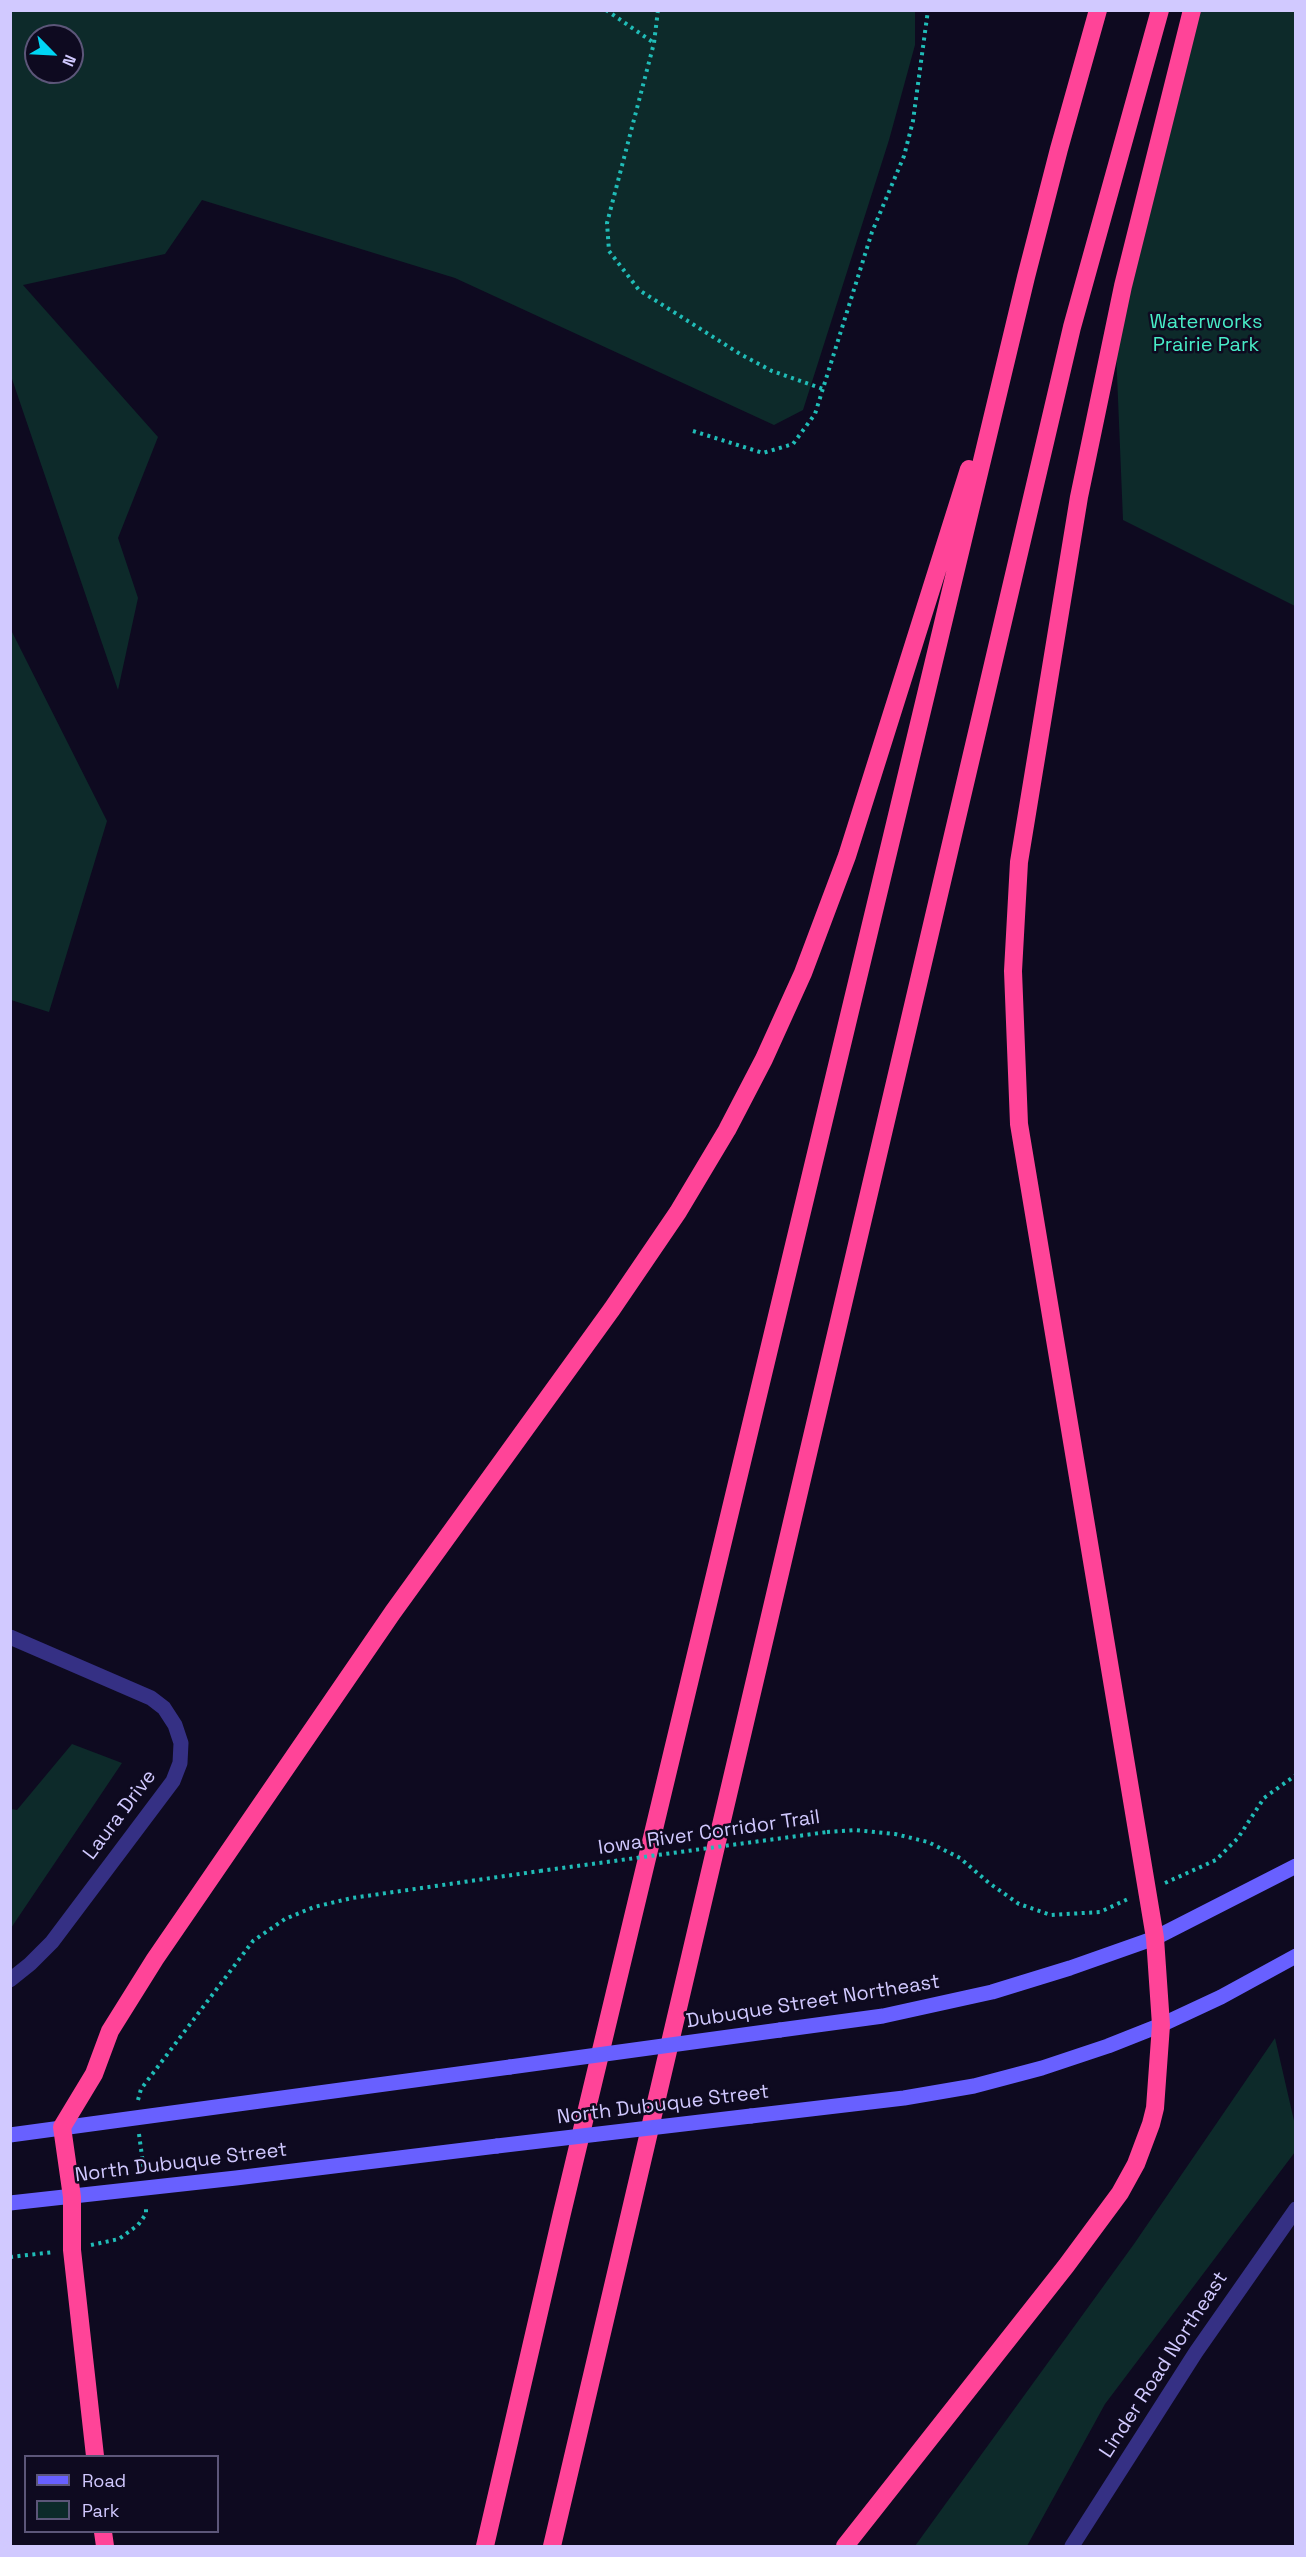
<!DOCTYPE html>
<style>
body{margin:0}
#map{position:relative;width:1306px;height:2557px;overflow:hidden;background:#0e0a20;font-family:"Space Grotesk",sans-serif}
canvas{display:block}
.frame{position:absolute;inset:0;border:12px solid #d1c9ff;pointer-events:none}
.legend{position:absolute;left:24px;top:2455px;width:195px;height:78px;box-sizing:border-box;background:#0e0a20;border:2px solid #5c5679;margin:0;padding:8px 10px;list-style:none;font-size:18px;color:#d1c9ff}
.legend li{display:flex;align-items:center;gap:12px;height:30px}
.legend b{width:30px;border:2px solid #5c5679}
.north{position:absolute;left:24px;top:24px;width:60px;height:60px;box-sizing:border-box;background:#0e0a20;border:2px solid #5c5679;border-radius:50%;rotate:114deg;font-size:16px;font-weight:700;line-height:24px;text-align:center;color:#d1c9ff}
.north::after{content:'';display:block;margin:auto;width:21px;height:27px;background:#00d5f4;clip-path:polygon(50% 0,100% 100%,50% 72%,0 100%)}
</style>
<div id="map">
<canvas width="1306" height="2557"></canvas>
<div class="frame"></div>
<ul class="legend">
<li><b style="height:8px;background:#6860ff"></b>Road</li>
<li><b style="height:16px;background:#0d2a2a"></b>Park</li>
</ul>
<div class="north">N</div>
</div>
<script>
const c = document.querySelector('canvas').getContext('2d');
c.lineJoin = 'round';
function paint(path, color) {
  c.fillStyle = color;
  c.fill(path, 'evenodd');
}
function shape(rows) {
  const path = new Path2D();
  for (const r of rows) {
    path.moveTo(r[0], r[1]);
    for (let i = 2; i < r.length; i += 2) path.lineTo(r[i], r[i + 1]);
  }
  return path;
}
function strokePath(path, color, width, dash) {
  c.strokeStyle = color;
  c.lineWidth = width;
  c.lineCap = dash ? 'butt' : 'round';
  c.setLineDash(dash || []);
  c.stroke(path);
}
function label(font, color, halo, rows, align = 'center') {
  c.font = font + ' "Space Grotesk",sans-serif';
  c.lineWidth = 5;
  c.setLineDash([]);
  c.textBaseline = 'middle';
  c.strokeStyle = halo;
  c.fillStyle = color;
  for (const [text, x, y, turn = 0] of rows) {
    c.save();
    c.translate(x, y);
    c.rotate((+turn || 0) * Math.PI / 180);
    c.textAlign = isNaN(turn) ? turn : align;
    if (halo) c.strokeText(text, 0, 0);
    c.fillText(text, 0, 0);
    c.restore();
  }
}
const green = shape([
 [915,11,915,45,889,140,803,410,774,425,455,278,202,200,165,254,23,285,158,437,118,538,138,598,118,690,11,376,11,11],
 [36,36,72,36,72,72,36,72],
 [1194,11,1295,11,1295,606,1123,520,1115,326],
 [10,628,107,821,49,1012,11,1000],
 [72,1744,122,1763,11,1928,11,1809,17,1810],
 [1275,2038,1295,2125,1295,2152,1105,2404,1027,2546,915,2546,1134,2244]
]);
const path = shape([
 [606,10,654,43],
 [658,10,654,43,607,223,609,251,639,290,740,354,772,371,823,389],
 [693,431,763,453,793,444,815,414,872,232,904,156,913,121,928,10],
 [827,1832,855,1830,895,1834,928,1842,960,1858,989,1883,1019,1904,1051,1915,1100,1912,1128,1899],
 [1165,1883,1216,1860,1238,1838,1264,1798,1296,1775],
 [138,2100,141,2089,253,1941,285,1919,314,1907,352,1898,540,1871],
 [139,2134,144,2171],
 [91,2245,119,2239,138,2225,146,2214,146,2206],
 [10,2257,54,2252]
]);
const street = shape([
 [10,1637,151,1698,164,1708,175,1725,181,1743,180,1763,173,1781,52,1942,30,1964,10,1980],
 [1072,2546,1196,2352,1296,2209]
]);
const secondary = shape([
 [780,2030,883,2016,992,1992,1070,1968,1155,1938,1296,1866],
 [751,2116,904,2098,974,2086,1042,2068,1108,2046,1161,2025,1221,1997,1296,1956],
 [10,2135,510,2067],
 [10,2203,236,2178,497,2146]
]);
const highway = shape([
 [95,2456,72,2250,72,2197,62,2127,94,2074,110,2031,155,1959,393,1612,612,1309,678,1212,727,1130,764,1059,803,973,847,856,969,469],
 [103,2532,105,2546],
 [485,2546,562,2213,1026,277,1059,149,1098,10],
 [552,2546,1072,327,1160,10],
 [845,2546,1066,2266,1120,2193,1136,2164,1151,2124,1155,2108,1161,2025,1155,1938,1019,1124,1013,971,1019,862,1079,497,1123,286,1192,10]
]);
const pathBridge = shape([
 [540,1871,827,1832]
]);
const secondaryBridge = shape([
 [510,2067,780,2030],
 [497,2146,751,2116]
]);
const parkNames = [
 ["Waterworks",1206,323],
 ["Prairie Park",1206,346]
];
const streetNames = [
 ["Laura Drive",120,1815,-53],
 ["Iowa River Corridor Trail",709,1833,-8],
 ["Dubuque Street Northeast",813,2002,-9],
 ["North Dubuque Street",663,2105,-7],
 ["North Dubuque Street",181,2163,-7],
 ["Linder Road Northeast",1164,2365,-57]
];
paint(green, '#0d2a2a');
strokePath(path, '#20bcb7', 4, [3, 4.5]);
strokePath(street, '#353084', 15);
strokePath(secondary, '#6860ff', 15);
strokePath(highway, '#ff4498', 18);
strokePath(pathBridge, '#20bcb7', 4, [3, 4.5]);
strokePath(secondaryBridge, '#6860ff', 15);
label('20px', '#48ecc7', '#0e0a20', parkNames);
label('20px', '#d1c9ff', '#0e0a20', streetNames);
</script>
